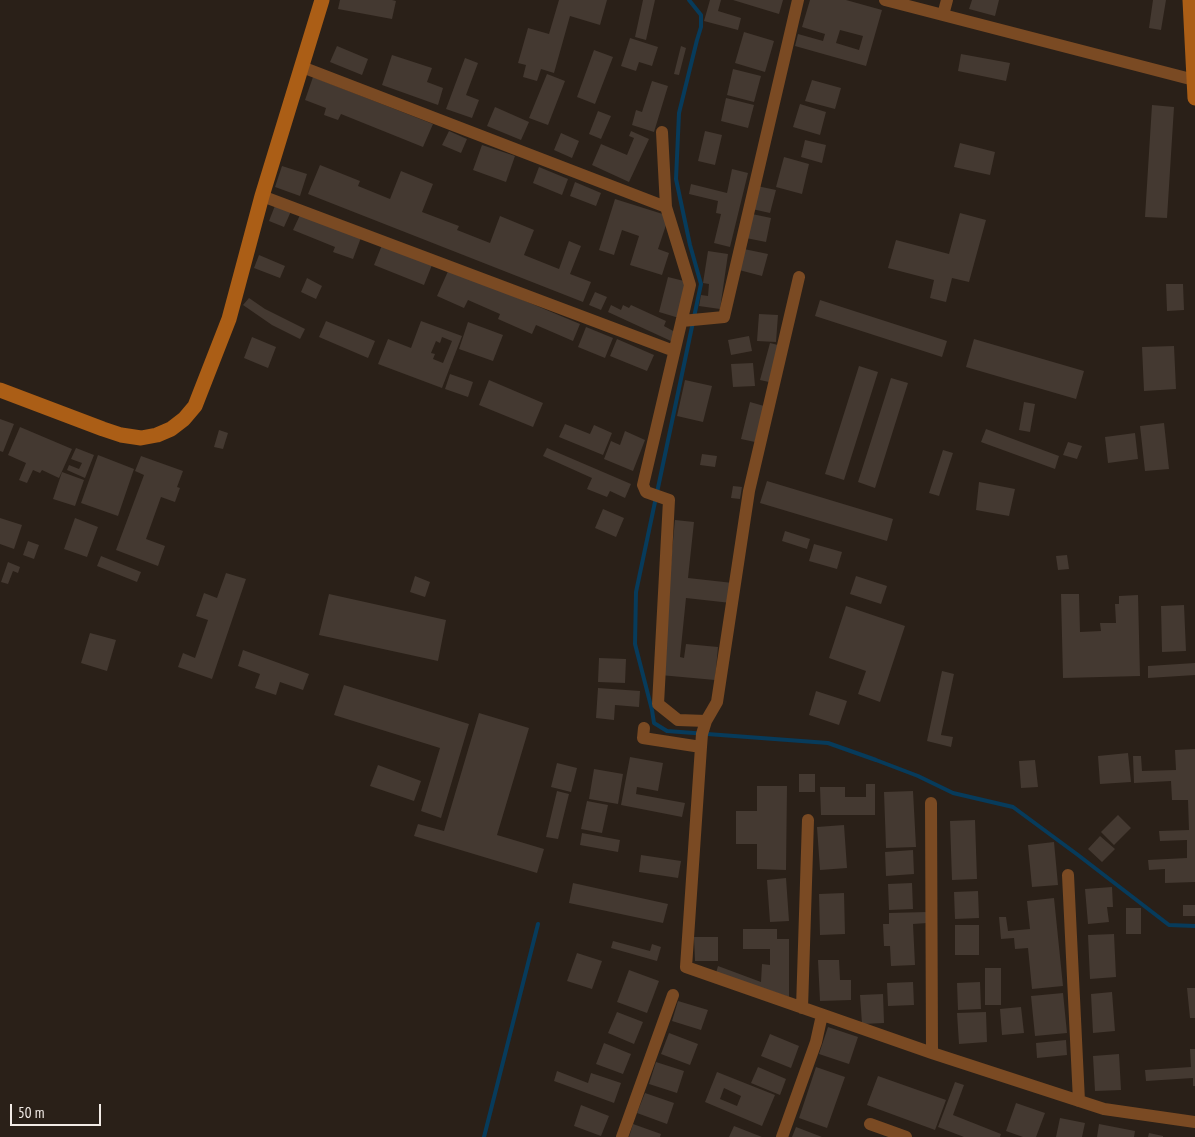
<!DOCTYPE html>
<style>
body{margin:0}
#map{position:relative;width:1195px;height:1137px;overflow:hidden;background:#2a2018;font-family:"PT Sans Narrow",sans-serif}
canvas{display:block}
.scale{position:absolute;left:10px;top:1104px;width:91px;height:22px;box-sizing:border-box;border:2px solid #f2ebe6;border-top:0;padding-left:6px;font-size:15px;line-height:18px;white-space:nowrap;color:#f2ebe6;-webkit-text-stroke:4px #2a2018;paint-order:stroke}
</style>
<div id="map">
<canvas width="1195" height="1137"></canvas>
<div class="scale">50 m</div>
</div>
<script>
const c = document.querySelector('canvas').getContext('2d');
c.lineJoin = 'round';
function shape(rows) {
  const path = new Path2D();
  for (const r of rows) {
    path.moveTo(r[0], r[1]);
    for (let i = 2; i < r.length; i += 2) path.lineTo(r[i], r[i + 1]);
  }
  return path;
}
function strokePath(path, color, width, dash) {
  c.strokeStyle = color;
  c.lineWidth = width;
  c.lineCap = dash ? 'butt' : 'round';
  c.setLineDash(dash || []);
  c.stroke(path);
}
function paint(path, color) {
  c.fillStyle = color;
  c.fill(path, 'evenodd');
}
const stream = shape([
 [689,0,701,15,701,27,697,40,679,113,676,179,690,245,701,284,636,592,635,644,652,710,654,723,667,731,828,743,876,760,918,776,953,793,1013,807,1078,855,1169,925,1195,926],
 [484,1137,538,924]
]);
const building = shape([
 [340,0,392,0,396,1,392,19,338,9],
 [559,0,607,0,600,25,570,16,554,73,541,69,537,81,523,77,526,65,518,63,528,28,549,34],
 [643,0,655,0,646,40,635,37],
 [710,0,721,0,718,11,741,18,738,30,704,21],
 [733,0,783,0,779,14],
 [810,0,846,0,882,10,866,66,795,46,798,34,823,41,825,34,802,27],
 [840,30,863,36,859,50,836,43],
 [972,0,999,0,995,16,969,9],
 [1153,0,1166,0,1161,30,1149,28],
 [744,32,774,41,765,72,735,63],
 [630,38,658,47,652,66,639,62,636,71,621,66],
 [337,46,368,59,362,75,330,62],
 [681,46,686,48,679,75,674,74],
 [594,50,613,57,595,104,577,97],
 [961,54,1010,63,1006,81,958,71],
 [392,55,432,68,427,82,443,88,438,105,382,85],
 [465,58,478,63,466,95,479,100,472,118,446,109],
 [733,69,761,76,754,102,727,95],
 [547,74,565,81,548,125,529,118],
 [313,77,433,124,423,147,341,114,338,120,324,115,326,108,305,100],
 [812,80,841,88,835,109,805,101],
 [652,81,668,86,654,132,632,125,636,110,642,112],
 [726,98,754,105,748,128,721,121],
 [800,104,826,112,820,135,793,127],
 [1152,105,1174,107,1167,218,1145,217],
 [495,107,529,122,521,140,487,126],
 [598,111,611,116,601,139,589,134],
 [449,131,467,139,461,153,442,145],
 [631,131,649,139,629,182,592,165,601,144,627,155,634,138,629,136],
 [705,131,722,135,715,165,698,161],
 [561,133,579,141,572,158,554,150],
 [805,140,826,145,822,163,801,157],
 [960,143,995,152,990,175,954,167],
 [482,145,515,156,506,182,473,170],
 [784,157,809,164,802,194,776,187],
 [320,165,360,181,358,186,390,199,401,171,433,184,422,212,459,226,457,230,490,243,500,216,534,230,524,255,559,269,569,241,581,246,570,274,591,282,583,302,308,194],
 [282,166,307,174,300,196,275,187],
 [539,167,568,179,562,195,533,183],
 [732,169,748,173,730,247,714,243,721,214,716,213,718,201,689,194,691,184,727,193],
 [575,182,601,193,596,206,570,196],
 [757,186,776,190,770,213,752,209],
 [615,199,669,216,658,249,669,253,662,275,630,265,639,236,622,230,614,255,599,250],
 [276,203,292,209,284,227,269,221],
 [960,213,986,220,969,282,952,278,946,302,930,298,934,280,888,268,896,240,949,254],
 [752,214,771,218,766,242,746,238],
 [300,215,362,235,353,259,333,252,335,247,293,230],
 [382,245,432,265,424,285,374,265],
 [744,249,768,254,762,276,739,270],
 [708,251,728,254,720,309,699,306,701,295,708,296,709,284,703,283],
 [259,255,285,266,280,278,254,268],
 [449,269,580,324,573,341,536,325,532,334,498,319,500,314,468,300,464,308,437,296],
 [668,277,688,282,679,318,659,312],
 [307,278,322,286,316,299,301,292],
 [1166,284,1183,284,1184,310,1167,311],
 [595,292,607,297,601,310,589,305],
 [249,298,265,309,305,329,300,339,272,325,243,305],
 [820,300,947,341,942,357,815,316],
 [611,305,621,310,623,305,629,308,631,305,666,321,664,326,675,332,671,341,608,312],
 [759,314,778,315,776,342,757,341],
 [326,321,375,341,368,358,319,337],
 [421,321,462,336,442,388,378,364,388,339,411,348],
 [442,337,452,341,443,363,433,359,435,354,431,353,436,341,440,343],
 [468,322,503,335,493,361,459,349],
 [586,327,613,338,605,358,578,347],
 [749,336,752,351,731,355,728,340],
 [252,337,276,347,268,368,244,358],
 [617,339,654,355,647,371,610,356],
 [974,339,1084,371,1076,399,966,367],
 [770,343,778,345,769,382,760,380],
 [1174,346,1176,389,1144,391,1142,347],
 [753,363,755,386,733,387,731,364],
 [859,366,878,372,844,480,825,474],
 [450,374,473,382,468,397,445,389],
 [891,378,908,383,875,488,858,482],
 [489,380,543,403,533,427,479,405],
 [685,380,712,386,703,422,677,416],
 [750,402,764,406,755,442,741,439],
 [1024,402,1035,404,1030,432,1019,430],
 [0,419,14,424,3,452,0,451],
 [1164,423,1169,469,1145,471,1140,426],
 [565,424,590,434,594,425,612,433,603,455,559,437],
 [20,427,72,449,59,478,42,470,40,473,33,470,27,483,19,480,26,463,8,455],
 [986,429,1059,456,1055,469,981,442],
 [219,430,228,433,223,449,214,447],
 [625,431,645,440,633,471,604,459,611,441,620,445],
 [1135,433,1138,459,1108,463,1105,437],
 [1068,442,1082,446,1077,459,1063,455],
 [76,448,94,455,85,478,67,470,69,465,79,469,82,463,71,459],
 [547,448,631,484,625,498,610,491,607,497,587,489,592,478,543,456],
 [943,450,953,453,939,496,929,493],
 [702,454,717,456,715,467,700,465],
 [98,455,134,469,118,516,81,503],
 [141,456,183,471,177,487,180,488,175,502,161,497,146,539,165,546,158,566,116,550,144,475,135,471],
 [62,472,84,480,75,506,53,499],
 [767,481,893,519,887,541,760,503],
 [979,482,1015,489,1009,516,976,510],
 [733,486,742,487,740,499,731,498],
 [603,509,624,518,616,537,595,528],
 [0,518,22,525,14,549,0,544],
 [75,518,98,527,87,557,64,549],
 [675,520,694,522,688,578,733,583,731,603,686,598,680,657,684,658,686,644,718,647,715,680,660,675],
 [785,531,810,539,807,549,782,541],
 [28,541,39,545,34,559,23,555],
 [814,544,842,552,837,569,809,561],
 [1067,555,1069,569,1058,570,1056,556],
 [101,556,141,572,137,582,97,566],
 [8,562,20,567,18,573,13,571,8,584,1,582],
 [226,573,246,579,212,679,178,667,183,653,195,658,208,620,196,616,204,593,217,598],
 [415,576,430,582,425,597,410,592],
 [856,576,887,586,881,604,850,594],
 [329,594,446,620,438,661,319,635],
 [1061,594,1079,594,1080,632,1101,631,1100,623,1116,623,1115,604,1119,604,1119,596,1138,595,1140,676,1063,678],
 [1184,605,1186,651,1162,652,1161,606],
 [846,606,905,626,880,702,858,694,866,671,829,658],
 [90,633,116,640,107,671,81,663],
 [243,650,309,674,303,690,280,682,276,695,255,688,260,674,238,666],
 [599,658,626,659,625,683,598,682],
 [1195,663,1195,675,1148,678,1148,666],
 [942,671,954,674,941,735,953,737,951,747,927,741],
 [344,685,469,724,441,818,421,811,440,748,334,715],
 [598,688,640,691,639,707,615,705,614,720,596,718],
 [816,691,847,701,839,725,809,715],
 [479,713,529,728,497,835,544,849,537,873,414,836,418,824,444,831],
 [1195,749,1195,882,1165,883,1165,869,1149,870,1148,860,1187,858,1187,840,1160,841,1159,831,1189,830,1188,800,1172,800,1171,781,1134,783,1133,756,1141,756,1142,771,1176,770,1175,750],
 [1128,753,1131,782,1100,784,1098,756],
 [630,757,663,763,658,791,637,787,636,794,685,803,682,817,621,805],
 [1035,760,1038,787,1021,788,1019,761],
 [557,763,577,768,571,792,551,787],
 [378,765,421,781,414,801,370,786],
 [594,769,623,774,618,804,589,799],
 [799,774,815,774,815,792,799,792],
 [866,784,875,784,875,815,821,815,820,787,845,787,845,797,866,797],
 [757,786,787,786,786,870,757,869,757,844,736,844,736,811,757,811],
 [557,791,569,794,558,839,546,837],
 [913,791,916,847,886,848,884,792],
 [587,801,608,805,602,833,581,829],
 [1118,815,1131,828,1114,845,1101,832],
 [975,820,977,879,952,880,950,821],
 [844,825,847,868,820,870,817,827],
 [582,833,620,840,618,852,580,845],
 [1100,836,1115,849,1102,862,1088,849],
 [1054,842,1058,885,1032,887,1028,845],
 [913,850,914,874,886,876,885,852],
 [641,855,681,861,678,878,639,872],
 [786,878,789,921,770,922,767,880],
 [573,883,668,904,663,923,569,903],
 [912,883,913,909,889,910,888,884],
 [1112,887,1113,907,1107,907,1109,922,1088,924,1085,889],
 [978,891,979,918,955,919,954,892],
 [844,893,845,934,820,935,819,894],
 [1054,898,1063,986,1032,989,1028,948,1015,949,1014,938,1001,939,999,917,1006,917,1008,931,1030,929,1027,901],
 [1183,905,1195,905,1195,916,1183,916],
 [1126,908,1141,908,1141,934,1126,934],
 [927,912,927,923,913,924,915,965,891,966,890,946,884,946,883,924,889,924,889,913],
 [955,925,979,925,979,955,955,955],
 [743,929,777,929,777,939,789,939,789,997,716,973,718,966,761,982,762,964,770,965,770,949,743,949],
 [1114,934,1116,977,1090,979,1088,935],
 [694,937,718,937,718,961,695,961],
 [613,941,650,951,652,944,661,947,657,961,611,948],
 [577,953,602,961,592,989,567,981],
 [818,960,839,960,840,980,851,980,851,1000,820,1001],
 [985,968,1001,968,1001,1005,985,1005],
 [629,970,659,981,647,1013,617,1002],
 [913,982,914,1005,888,1006,887,983],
 [980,982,981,1009,958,1010,957,983],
 [1187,988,1195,988,1195,1018,1190,1018],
 [1112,992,1115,1031,1093,1033,1091,994],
 [1063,993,1067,1033,1035,1036,1031,996],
 [883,994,884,1023,862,1024,860,995],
 [678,1001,708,1010,701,1030,672,1021],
 [1021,1007,1024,1033,1002,1035,1000,1009],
 [617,1012,643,1022,634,1044,608,1033],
 [986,1012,987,1042,959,1044,957,1013],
 [828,1027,858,1037,849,1064,819,1054],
 [669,1033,698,1044,690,1065,661,1054],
 [770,1034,799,1046,791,1068,761,1056],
 [1066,1040,1067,1055,1037,1058,1036,1043],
 [604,1043,631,1054,623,1074,596,1064],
 [1190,1049,1195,1049,1195,1086,1193,1086,1193,1078,1146,1081,1145,1070,1191,1067],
 [1119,1054,1121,1090,1095,1091,1093,1056],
 [656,1062,684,1071,677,1093,649,1084],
 [758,1067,786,1079,780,1095,751,1083],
 [816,1067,845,1077,827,1128,799,1118],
 [557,1071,588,1083,591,1073,621,1083,614,1103,554,1081],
 [717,1072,775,1095,762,1126,705,1102],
 [724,1088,741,1096,737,1106,720,1099],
 [878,1076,946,1100,935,1130,867,1105],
 [955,1082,964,1085,953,1115,1001,1134,1000,1137,964,1137,938,1127],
 [645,1093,674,1103,667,1124,637,1113],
 [1016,1103,1045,1113,1036,1137,1023,1137,1006,1131],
 [581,1105,609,1116,601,1136,574,1126],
 [1060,1118,1085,1123,1082,1137,1056,1137],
 [633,1124,661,1134,660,1137,629,1137],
 [1099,1124,1135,1131,1134,1137,1097,1137],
 [734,1126,762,1137,729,1137],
 [796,1127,822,1137,792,1137],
 [1149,1133,1163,1136,1163,1137,1148,1137]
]);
const minor = shape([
 [885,0,1194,80],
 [943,15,947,0],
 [302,67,666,207],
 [662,132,666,207,690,285,643,485,646,492,669,500,658,704,678,720,706,721],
 [262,196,674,351],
 [682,321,724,317,798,0],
 [644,728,643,738,701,747,686,967,932,1053,1104,1109,1195,1122],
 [701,747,702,734,706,721,717,702,749,491,799,277],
 [931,803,932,1053],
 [1068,875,1079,1101],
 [802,1008,808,820],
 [870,1124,906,1137],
 [622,1137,673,995],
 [782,1137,816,1042,822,1015]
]);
const secondary = shape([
 [1190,0,1195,98],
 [0,390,103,429,121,435,141,438,157,435,171,429,184,419,195,406,229,319,262,196,322,0]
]);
strokePath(stream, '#073b5b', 4);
paint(building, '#443931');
strokePath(minor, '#7a4a23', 12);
strokePath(secondary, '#ab5e16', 15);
</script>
